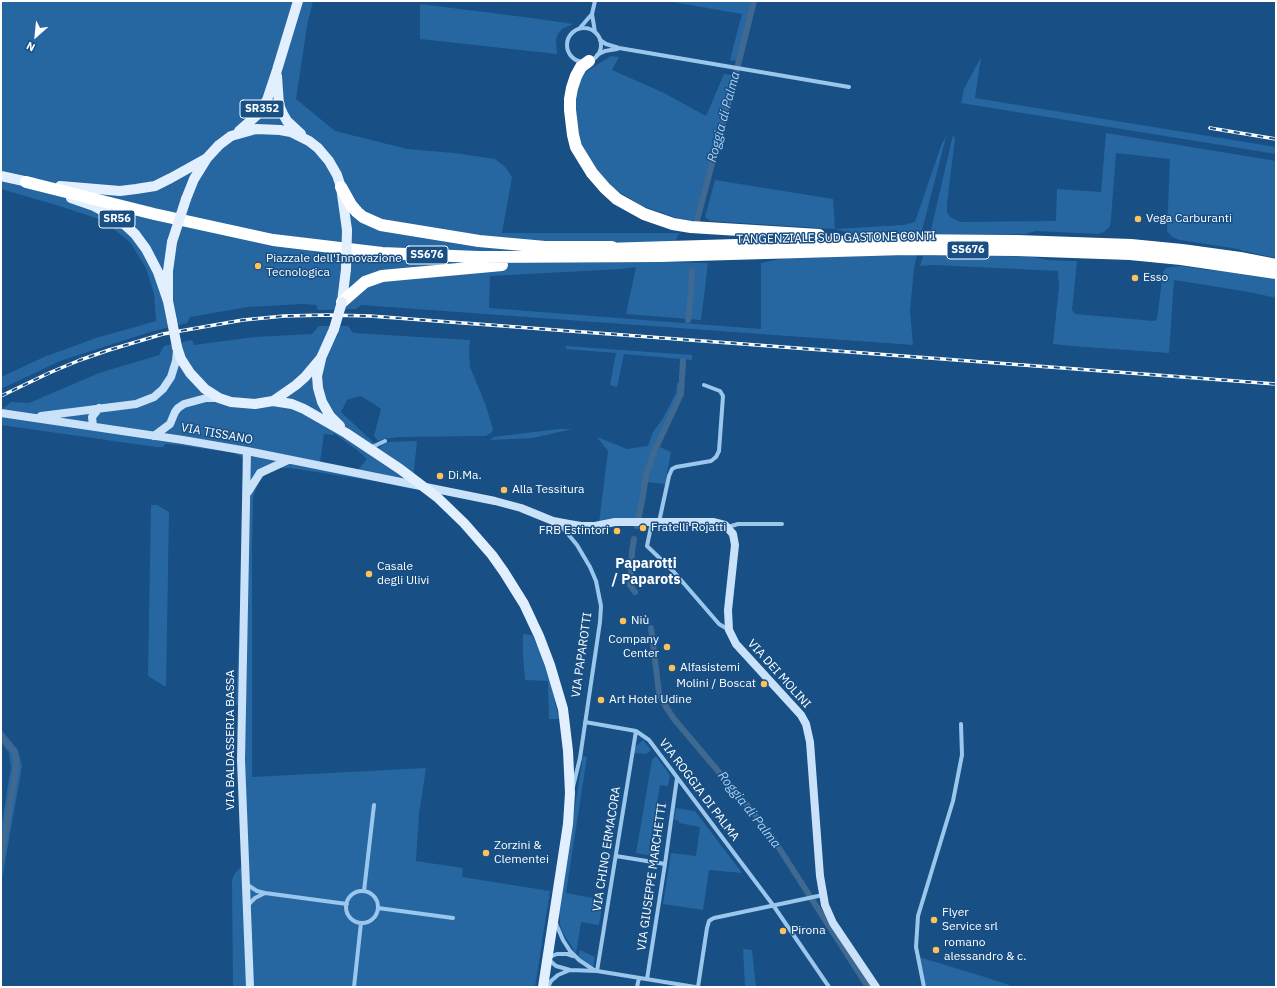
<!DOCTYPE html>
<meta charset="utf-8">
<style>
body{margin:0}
#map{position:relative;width:1277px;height:988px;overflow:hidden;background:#184f84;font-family:"IBM Plex Sans",sans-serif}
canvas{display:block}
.frame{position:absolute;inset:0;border:2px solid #fff;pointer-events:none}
.north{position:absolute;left:16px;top:16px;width:40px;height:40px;-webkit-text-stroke:3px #184f84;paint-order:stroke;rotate:207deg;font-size:11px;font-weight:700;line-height:16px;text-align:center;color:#fff}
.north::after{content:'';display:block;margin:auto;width:14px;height:18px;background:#fff;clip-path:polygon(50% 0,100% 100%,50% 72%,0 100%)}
</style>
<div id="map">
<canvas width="1277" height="988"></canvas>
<div class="frame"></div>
<div class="north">N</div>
</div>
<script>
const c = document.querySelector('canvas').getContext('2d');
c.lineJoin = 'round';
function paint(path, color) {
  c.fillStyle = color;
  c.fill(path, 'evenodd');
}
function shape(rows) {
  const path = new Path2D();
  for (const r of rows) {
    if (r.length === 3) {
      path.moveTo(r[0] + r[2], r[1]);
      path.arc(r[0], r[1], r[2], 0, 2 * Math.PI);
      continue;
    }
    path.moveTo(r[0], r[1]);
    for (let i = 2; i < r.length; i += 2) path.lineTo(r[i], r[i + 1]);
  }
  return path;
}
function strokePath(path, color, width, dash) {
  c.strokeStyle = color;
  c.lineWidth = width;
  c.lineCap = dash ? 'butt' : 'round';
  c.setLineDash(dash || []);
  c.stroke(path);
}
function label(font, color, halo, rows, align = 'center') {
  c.font = font + ' "IBM Plex Sans",sans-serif';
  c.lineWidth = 3;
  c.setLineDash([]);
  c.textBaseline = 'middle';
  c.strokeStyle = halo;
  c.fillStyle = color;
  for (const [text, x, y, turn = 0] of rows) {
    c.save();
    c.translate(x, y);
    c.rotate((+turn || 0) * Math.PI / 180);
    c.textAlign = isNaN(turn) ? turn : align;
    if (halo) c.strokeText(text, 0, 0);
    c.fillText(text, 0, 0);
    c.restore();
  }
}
const green = shape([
 [1,1,313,1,307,26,296,99,335,131,407,149,454,153,495,159,505,167,512,177,502,233,679,233,667,262,708,263,701,320,626,314,636,267,621,269,490,276,489,308,761,329,761,263,785,258,917,255,914,268,910,311,913,345,361,305,356,309,318,310,316,305,302,304,248,307,190,317,187,323,150,332,60,361,1,389,1,377,44,357,96,338,156,321,154,294,146,268,130,242,102,220,53,204,1,189],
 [667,1,756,1,742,62,730,60,742,14],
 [420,4,532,18,573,24,562,29,558,34,556,40,557,54,420,39],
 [611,56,619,57,612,70,664,93,706,116,724,74,738,76,699,222,677,218,640,205,610,186,589,162,577,134,574,98,580,80,587,71],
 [981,57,975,98,1276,147,1276,154,961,103,964,89],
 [1106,133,1276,161,1276,258,1244,251,1238,249,1180,240,1172,237,1167,231,1170,159,1116,153,1111,219,1110,226,1104,232,1098,234,1036,231,1025,234,930,234,953,135,955,138,947,204,947,212,950,217,960,222,1056,221,1057,189,1101,192],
 [946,137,921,234,858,235,835,229,710,221,705,217,715,180,833,199,835,229,904,225,915,222,942,143],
 [967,255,1033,257,1047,260,1077,261,1072,310,1075,314,1154,321,1157,319,1163,272,1166,268,1171,267,1181,266,1208,270,1252,274,1276,278,1276,298,1249,292,1174,280,1169,353,1072,346,1053,344,1059,287,1058,271,934,265,920,266,923,256],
 [319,326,348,326,353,333,470,340,469,353,470,367,486,406,493,429,492,432,486,436,400,437,383,439,378,441,374,436,381,409,371,402,360,396,347,400,341,412,374,443,379,448,384,444,389,442,417,441,412,489,369,480,290,468,280,468,268,473,261,479,255,491,253,499,252,549,252,777,426,768,419,814,416,861,463,868,462,877,550,891,535,987,233,987,232,880,235,873,242,866,238,705,236,705,240,613,243,475,242,458,240,456,234,453,179,445,165,444,163,447,156,447,1,425,1,410,11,402,29,403,99,373,159,355,164,346,192,340,194,345,255,337,312,334],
 [324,434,332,435,335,434,357,450,367,459,357,471,320,463],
 [566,346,692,355,692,360,624,354,617,387,610,385,616,353,566,349],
 [677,383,681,383,680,393,649,462,645,474,637,519,599,523,608,451,597,437,627,449,648,446,653,432,662,420,676,393],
 [559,429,572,429,533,438,490,440,494,437],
 [660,447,671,452,665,484,646,482,654,458],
 [151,505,157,505,169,512,166,687,148,676],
 [523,634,532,635,540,652,551,684,559,719,549,719,548,681,525,680,523,655],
 [1,729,18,750,22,766,1,885,1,828,11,767,9,753,1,742],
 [643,740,651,750,646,754,634,753,636,746],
 [583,756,587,757,566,893,603,900,599,925,581,922,576,954,562,931,560,924,559,911,561,893],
 [656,756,670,775,668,786,660,785,649,849,658,850,657,857,636,853,652,760],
 [676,808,695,811,742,873,709,870,703,910,663,904,671,853,696,856,700,827,679,823,679,821,674,820],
 [743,949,752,950,756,987,745,987],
 [580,950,595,957,593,967,578,957],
 [919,957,988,978,1015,987,925,987]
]);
const canal = shape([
 [695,228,735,77,754,1],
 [688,320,691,292,692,271],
 [637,526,643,496,646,475,654,452,681,394,683,361],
 [634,539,632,552,630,585,635,592],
 [651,628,659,693,666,707,674,719,752,811,772,837,868,987],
 [1,736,14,751,16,757,16,769,1,858]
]);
const street = shape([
 [595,1,592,14,595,32],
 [584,45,17],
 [579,29,592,14],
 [600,40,606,44,619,48,849,87],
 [597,55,605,51,617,49],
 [370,448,385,441],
 [652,522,647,546,674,572,719,624,729,630],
 [659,522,669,476,672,469,676,467,711,461,716,457,719,451,723,396,720,391,704,385],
 [556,523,563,528,577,545,590,567,596,581,601,606,600,622,580,758,573,787],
 [728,527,738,524,782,524],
 [585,722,636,731,649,740,773,905,829,987],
 [616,856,665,864],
 [246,884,257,891,265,893,255,898,247,906],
 [364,891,374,805],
 [362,907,16],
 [265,893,347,904],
 [378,908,453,918],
 [556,923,557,926,563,940,570,951,579,960,594,970],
 [570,970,556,966,547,958,557,954,567,954,573,956],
 [597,971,636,731],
 [647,979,665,864,677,778],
 [354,987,361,923],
 [548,987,551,981,558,975,570,970,597,971,695,987],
 [637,987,639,978],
 [698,987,707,928,709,921,712,919,714,918,823,895],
 [924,987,916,947,918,916,953,801,962,755,961,724]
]);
const secondary = shape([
 [1,413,183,440,247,451,495,501,521,508,553,521,569,524,581,526,595,526,615,522,713,522,725,525,733,534,735,545,728,610,729,630,736,644,801,715,806,724,810,742,820,876,825,905,833,923,876,987],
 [41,416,136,404,154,397,163,389,171,377,176,361,177,350],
 [93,426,92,417,99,408],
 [154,436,170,424,175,412,178,408,184,404,206,398,219,398],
 [247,451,241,760,250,987],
 [248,492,260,473,288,460]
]);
const primary = shape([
 [277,76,279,105,283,114,287,121,301,134],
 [239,131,256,116,267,100,277,70,298,1],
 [1,176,33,183],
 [60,186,120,191,136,189,155,186,171,178,207,158],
 [71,198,94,206,109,214,123,223,135,234,146,249,158,272,168,301],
 [186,199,194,179,207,158,219,145,231,136,256,129,280,130,291,132,309,141,318,148,329,161,337,175,341,187,347,230],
 [342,302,346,269],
 [172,321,168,301,168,271,172,242],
 [177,347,181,359,190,373,205,389,219,398,231,402,255,404,273,401,296,385,305,377,321,358,334,329],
 [321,359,317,376,318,388,322,402,330,416,340,426],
 [273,401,292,404,304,409,346,433,400,469,437,497,464,523,492,555,504,572,524,604,539,636,550,665,563,709,568,751,570,793,568,824,543,987]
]);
const highway = shape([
 [589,61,581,67,576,76,572,88,570,99,570,110,573,135,576,147,592,173,605,188,617,199,644,214,673,224,691,227,819,235],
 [26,182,154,214,273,240,382,253,478,257,660,256,906,249,1016,250,1130,254,1181,259,1276,273],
 [341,187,351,205,357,212,363,217,381,225,479,241,545,247,612,247],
 [605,249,901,240,1017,241,1131,245,1182,250,1240,258,1276,265],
 [342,302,365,282,382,276,502,265]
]);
const rail = shape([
 [1210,128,1276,139],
 [1,396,49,373,80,360,109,350,163,334,243,320,284,316,327,315,370,316,1276,384]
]);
const primaryBridge = shape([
 [172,242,186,199],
 [346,269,347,230],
 [172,321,177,347],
 [334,329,342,302]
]);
const markers = [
 [1138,219,4,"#ffc258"],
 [258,266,4,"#ffc258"],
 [1135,278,4,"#ffc258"],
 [440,476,4,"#ffc258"],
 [504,490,4,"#ffc258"],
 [643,528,4,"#ffc258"],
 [617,531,4,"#ffc258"],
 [369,574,4,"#ffc258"],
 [623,621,4,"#ffc258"],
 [667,647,4,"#ffc258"],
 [672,668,4,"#ffc258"],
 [764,684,4,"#ffc258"],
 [601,700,4,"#ffc258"],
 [486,853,4,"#ffc258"],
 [934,920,4,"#ffc258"],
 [783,931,4,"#ffc258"],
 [936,950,4,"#ffc258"]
];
const shields = [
 [262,109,44],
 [117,219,36],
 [968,250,42],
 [427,255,42]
];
const shieldNames = [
 ["SR352",262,109],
 ["SR56",117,219],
 ["SS676",968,250],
 ["SS676",427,255]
];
const poiNames = [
 ["Vega Carburanti",1146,219],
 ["Piazzale dell'Innovazione",266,259],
 ["Tecnologica",266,273],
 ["Esso",1143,278],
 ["Di.Ma.",448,476],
 ["Alla Tessitura",512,490],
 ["Fratelli Rojatti",651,528],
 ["FRB Estintori",609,531,"right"],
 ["Casale",377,567],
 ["degli Ulivi",377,581],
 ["Niù",631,621],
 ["Company",659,640,"right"],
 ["Center",659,654,"right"],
 ["Alfasistemi",680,668],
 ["Molini / Boscat",756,684,"right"],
 ["Art Hotel Udine",609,700],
 ["Zorzini &",494,846],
 ["Clementei",494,860],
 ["Flyer",942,913],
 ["Service srl",942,927],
 ["Pirona",791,931],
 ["romano",944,943],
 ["alessandro & c.",944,957]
];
const streetNames = [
 ["TANGENZIALE SUD GASTONE CONTI",836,238,-1],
 ["VIA TISSANO",217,434,10],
 ["VIA PAPAROTTI",582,655,-82],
 ["VIA DEI MOLINI",779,674,48],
 ["VIA BALDASSERIA BASSA",231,740,-90],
 ["VIA ROGGIA DI PALMA",699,790,53],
 ["VIA CHINO ERMACORA",607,849,-81],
 ["VIA GIUSEPPE MARCHETTI",652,877,-82]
];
const waterNames = [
 ["Roggia di Palma",724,117,-75],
 ["Roggia di Palma",749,810,52]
];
const quarterNames = [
 ["Paparotti",646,564],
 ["/ Paparots",646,580]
];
paint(green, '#2667a2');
strokePath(canal, '#406991', 6);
strokePath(street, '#9cc7ed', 4);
strokePath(secondary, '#c9e1f9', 8);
strokePath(primary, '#e2efff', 10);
strokePath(highway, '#fff', 12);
strokePath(rail, '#fff', 3.5);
strokePath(rail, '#184f84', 2, [6]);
strokePath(primaryBridge, '#e2efff', 10);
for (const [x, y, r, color] of markers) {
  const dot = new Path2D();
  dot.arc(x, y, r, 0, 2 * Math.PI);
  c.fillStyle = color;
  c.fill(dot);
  strokePath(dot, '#184f84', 1.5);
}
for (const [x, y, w] of shields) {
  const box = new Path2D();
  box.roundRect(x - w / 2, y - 9, w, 18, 3);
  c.fillStyle = '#184f84';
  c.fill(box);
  strokePath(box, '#fff', 1);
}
label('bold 11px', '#fff', null, shieldNames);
label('12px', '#fff', '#184f84', poiNames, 'left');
label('12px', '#fff', '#184f84', streetNames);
label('italic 13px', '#a8d0f4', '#184f84', waterNames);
label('bold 14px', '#fff', '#184f84', quarterNames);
</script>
